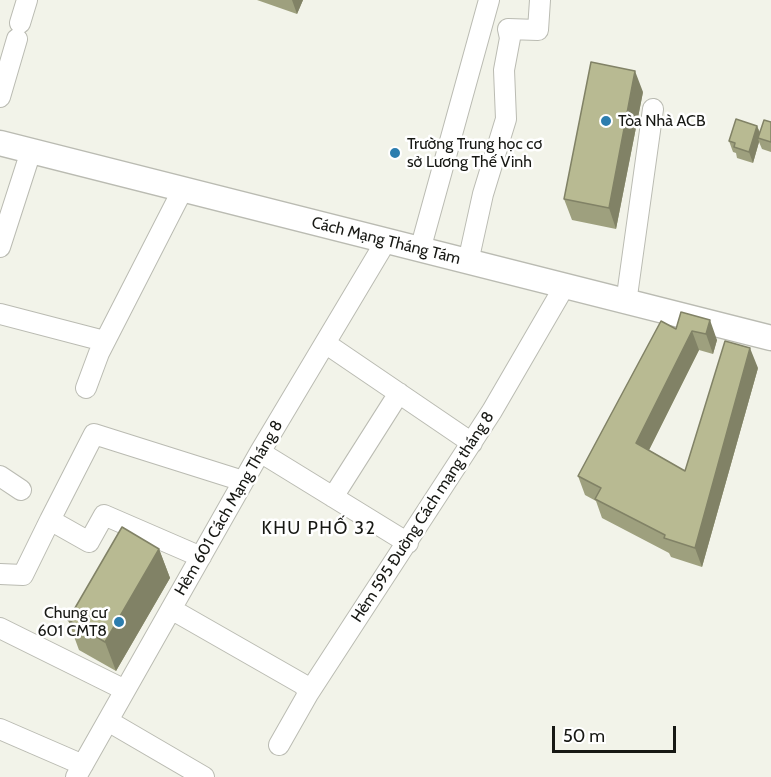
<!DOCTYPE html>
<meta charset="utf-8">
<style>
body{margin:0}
#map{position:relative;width:771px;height:777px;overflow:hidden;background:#f2f3e9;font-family:Cabin,sans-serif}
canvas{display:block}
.scale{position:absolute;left:552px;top:726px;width:124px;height:27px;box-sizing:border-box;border:3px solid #171814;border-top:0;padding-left:8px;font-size:18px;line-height:21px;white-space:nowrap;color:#171814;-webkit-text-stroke:4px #fff;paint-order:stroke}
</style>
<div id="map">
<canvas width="771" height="777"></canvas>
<div class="scale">50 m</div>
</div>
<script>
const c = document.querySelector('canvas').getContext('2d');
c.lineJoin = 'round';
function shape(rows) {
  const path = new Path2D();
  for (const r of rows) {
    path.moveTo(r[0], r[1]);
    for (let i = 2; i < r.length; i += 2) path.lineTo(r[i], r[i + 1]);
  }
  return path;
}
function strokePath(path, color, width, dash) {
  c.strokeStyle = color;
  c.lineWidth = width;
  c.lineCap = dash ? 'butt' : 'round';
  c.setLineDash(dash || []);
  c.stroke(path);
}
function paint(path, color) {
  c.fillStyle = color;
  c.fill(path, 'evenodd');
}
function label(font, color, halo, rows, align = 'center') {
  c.font = font + ' Cabin,sans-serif';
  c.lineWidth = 5;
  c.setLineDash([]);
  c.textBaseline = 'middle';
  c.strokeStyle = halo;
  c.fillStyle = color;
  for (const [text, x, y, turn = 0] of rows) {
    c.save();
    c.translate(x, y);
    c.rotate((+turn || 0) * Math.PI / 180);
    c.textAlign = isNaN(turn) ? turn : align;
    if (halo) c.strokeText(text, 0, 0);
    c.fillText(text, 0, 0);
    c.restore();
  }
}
const minor = shape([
 [20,23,27,0],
 [0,97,17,39],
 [0,247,31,151],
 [420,250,489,0],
 [468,262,483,194,506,119,504,70,510,38,508,29,538,30,540,0],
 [626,303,653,109],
 [0,314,104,341],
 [325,343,472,443],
 [86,388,99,353,183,189],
 [260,452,408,543],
 [0,476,21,490],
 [333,497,399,393],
 [50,520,94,434,243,481],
 [0,574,23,575,50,520,89,542,104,515,201,557],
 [171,609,304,685,308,694],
 [0,628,125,690],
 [108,721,204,777],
 [0,729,83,765],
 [279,745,308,694,492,411,564,287],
 [76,777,260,452,386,241]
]);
const major = shape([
 [0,143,771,338]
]);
const wall = shape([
 [257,0,303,0,297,14],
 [643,92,616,229,572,220,564,199],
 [771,122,771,152,762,149,759,142,753,163,737,158,736,153,733,152,729,141,757,126,760,132],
 [681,312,717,340,713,354,699,350,649,450,685,471,758,368,702,567,671,557,669,553,602,518,596,501,585,495,578,476,676,329],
 [159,549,170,578,116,671,79,650,68,620]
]);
const shadedWall = shape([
 [292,0,303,0,297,14],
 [635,71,643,92,616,229,609,208],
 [757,126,761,137,758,138,759,142,753,163,749,152],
 [710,320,717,340,713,354,706,334],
 [692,331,699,350,643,462,636,443],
 [750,348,758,368,702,567,695,548],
 [159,549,170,578,116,671,105,642]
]);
const building = shape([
 [591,62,635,71,609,208,564,199,591,62],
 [736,119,757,126,749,152,734,147,735,143,729,141,736,119],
 [764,120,771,122,771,142,758,138,764,120],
 [681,312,710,320,706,334,692,331,636,443,685,471,725,341,750,348,695,548,664,538,665,535,595,499,601,488,578,476,661,321,676,329,681,312],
 [122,527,159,549,105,642,68,620,122,527]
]);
const markers = [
 [606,121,6,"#2c7dae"],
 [395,153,6,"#2c7dae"],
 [119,622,6,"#2c7dae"]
];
const poiNames = [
 ["Tòa Nhà ACB",618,121],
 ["Trường Trung học cơ",407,144],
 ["sở Lương Thế Vinh",407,162],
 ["Chung cư",107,613,"right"],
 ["601 CMT8",107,631,"right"]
];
const streetNames = [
 ["Cách Mạng Tháng Tám",386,241,14],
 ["Hẻm 601 Cách Mạng Tháng 8",229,508,-60],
 ["Hẻm 595 Đường Cách mạng tháng 8",423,517,-57]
];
const neighbourhoodNames = [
 ["KHU PHỐ 32",319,529]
];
strokePath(minor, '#babbb2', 22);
strokePath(major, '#babbb2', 27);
strokePath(minor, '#fff', 20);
strokePath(major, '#fff', 24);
paint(wall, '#9ea07e');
paint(shadedWall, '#818266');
paint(building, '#b8ba92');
strokePath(building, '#818266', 1.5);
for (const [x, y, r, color] of markers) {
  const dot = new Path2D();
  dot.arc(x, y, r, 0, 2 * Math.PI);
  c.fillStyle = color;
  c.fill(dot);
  strokePath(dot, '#fff', 2);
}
label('16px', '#171814', '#fff', poiNames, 'left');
label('16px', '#171814', '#fff', streetNames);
c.letterSpacing = '1.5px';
label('18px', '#171814', '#fff', neighbourhoodNames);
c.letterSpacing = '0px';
</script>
